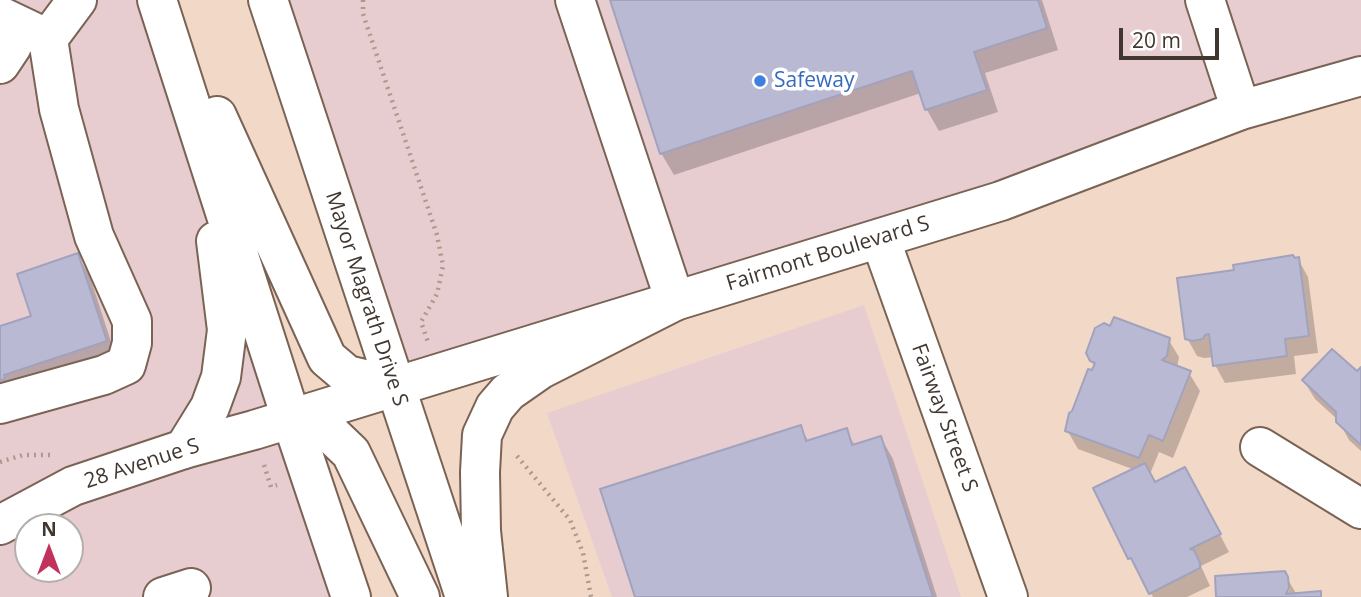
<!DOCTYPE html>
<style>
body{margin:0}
#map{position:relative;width:1361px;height:597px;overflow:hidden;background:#f2d8c7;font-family:"Open Sans",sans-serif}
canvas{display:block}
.north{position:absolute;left:14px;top:513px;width:70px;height:70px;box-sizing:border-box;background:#fff;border:2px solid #b3afac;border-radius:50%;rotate:0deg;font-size:19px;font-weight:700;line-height:28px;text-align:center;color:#413730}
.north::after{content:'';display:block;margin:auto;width:24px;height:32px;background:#c1325d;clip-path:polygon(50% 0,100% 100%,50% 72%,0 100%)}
.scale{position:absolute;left:1119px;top:28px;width:100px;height:32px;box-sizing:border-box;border:4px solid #413730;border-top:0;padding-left:9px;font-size:21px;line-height:24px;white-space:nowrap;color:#413730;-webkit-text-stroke:5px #fff;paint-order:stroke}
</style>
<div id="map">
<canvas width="1361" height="597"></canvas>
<div class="north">N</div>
<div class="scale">20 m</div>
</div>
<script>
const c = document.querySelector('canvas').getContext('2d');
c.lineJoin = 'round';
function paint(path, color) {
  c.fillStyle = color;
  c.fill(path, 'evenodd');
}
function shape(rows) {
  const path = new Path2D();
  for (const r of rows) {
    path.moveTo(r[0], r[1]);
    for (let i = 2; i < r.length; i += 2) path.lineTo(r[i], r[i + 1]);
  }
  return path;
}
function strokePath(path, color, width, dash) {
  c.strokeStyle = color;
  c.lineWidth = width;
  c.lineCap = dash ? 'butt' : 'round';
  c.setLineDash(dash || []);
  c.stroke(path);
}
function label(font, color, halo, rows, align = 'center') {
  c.font = font + ' "Open Sans",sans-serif';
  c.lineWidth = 7;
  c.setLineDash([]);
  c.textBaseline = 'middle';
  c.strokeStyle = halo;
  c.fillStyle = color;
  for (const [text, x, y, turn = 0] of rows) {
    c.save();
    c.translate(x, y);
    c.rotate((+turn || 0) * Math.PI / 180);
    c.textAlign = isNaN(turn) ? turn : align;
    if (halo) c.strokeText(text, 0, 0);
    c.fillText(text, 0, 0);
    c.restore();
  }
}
const commercial = shape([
 [0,0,157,0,350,597,0,597],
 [28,527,70,527,70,569,28,569],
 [268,0,1361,0,1361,76,394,386],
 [864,305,961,597,612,597,547,413]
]);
const shadow = shape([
 [612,0,1042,0,1058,50,985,73,998,112,939,131,927,110,921,93,674,175,661,153],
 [78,256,90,277,118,363,0,406,0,328,33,317],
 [1298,259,1308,277,1318,353,1294,356,1296,374,1225,383,1215,365,1214,357,1204,358,1197,356,1187,338],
 [1168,339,1179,357,1177,368,1189,373,1200,391,1173,458,1159,452,1150,474,1155,484,1195,487,1229,552,1201,566,1210,586,1187,597,1153,597,1130,558,1135,470,1078,449,1067,430,1095,367,1091,361],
 [1361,369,1361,451,1349,440,1338,420,1315,399,1304,381,1357,374],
 [800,427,809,442,846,430,855,446,881,438,893,459,937,597,637,597],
 [1284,573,1297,595,1320,593,1322,597,1286,597,1290,589,1286,589,1282,597,1218,597]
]);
const building = shape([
 [610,0,1038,0,1047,28,974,52,987,90,925,110,912,71,660,154,610,0],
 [78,253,107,341,4,375,5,379,0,380,0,326,31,316,17,274,78,253],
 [1293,255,1295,258,1299,257,1309,336,1285,339,1287,356,1213,366,1209,334,1205,335,1203,339,1192,341,1185,339,1177,278,1234,270,1233,265,1293,255],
 [1114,317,1170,338,1167,356,1162,360,1191,371,1163,441,1149,435,1139,458,1065,431,1069,413,1072,411,1088,369,1092,370,1095,363,1090,361,1086,353,1095,328,1104,323,1110,326,1114,317],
 [1332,349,1357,371,1361,367,1361,445,1336,422,1336,412,1302,380,1332,349],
 [801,425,806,441,847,428,852,445,881,436,933,597,635,597,600,489,801,425],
 [1145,463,1155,482,1185,467,1221,534,1190,549,1194,550,1200,563,1200,568,1149,594,1131,558,1128,559,1093,488,1145,463],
 [1285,571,1288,577,1289,588,1286,594,1321,591,1321,597,1216,597,1215,576,1285,571]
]);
const path = shape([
 [363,0,363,14,437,235,443,266,437,294,421,322,428,342],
 [517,456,570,520,583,553,591,597],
 [0,462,23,455,50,455],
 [264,465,271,487,277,485]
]);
const minor = shape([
 [575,0,675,301],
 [1205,0,1241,110],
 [0,16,48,39],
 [0,64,12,46,16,25],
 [880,238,1008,597],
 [0,404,104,375,126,365,132,343,132,321,94,236,59,109,48,39,77,0],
 [1260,447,1361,509],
 [0,525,73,486,184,449,254,430,1001,201,1241,110,1361,76],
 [163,597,191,588]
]);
const major = shape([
 [157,0,291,418,351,597],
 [268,0,465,597],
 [217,116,327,358,347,375,394,386],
 [291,418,327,430,351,453,420,597],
 [184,449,210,407,221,377,227,330,216,241],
 [488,597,481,531,480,472,482,435,495,407,508,392,541,369,675,301]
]);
const markers = [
 [760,81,7,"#3f7fe0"]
];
const shopNames = [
 ["Safeway",774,81]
];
const streetNames = [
 ["Fairmont Boulevard S",828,254,-17],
 ["Mayor Magrath Drive S",366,299,72],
 ["Fairway Street S",944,418,70],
 ["28 Avenue S",142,464,-18]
];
paint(commercial, '#e7cdd0');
paint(shadow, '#0003');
paint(building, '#bab9d3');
strokePath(building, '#a3a2bc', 2);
strokePath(minor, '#7a6354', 42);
strokePath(major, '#7a6354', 42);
strokePath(path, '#ac998c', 4.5, [2, 5]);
strokePath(minor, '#fff', 38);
strokePath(major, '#fff', 38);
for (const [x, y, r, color] of markers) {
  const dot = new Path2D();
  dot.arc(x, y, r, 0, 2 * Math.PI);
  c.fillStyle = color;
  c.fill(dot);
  strokePath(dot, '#fff', 2.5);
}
label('21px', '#366cbe', '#fff', shopNames, 'left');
label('21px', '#413730', '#fff', streetNames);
</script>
